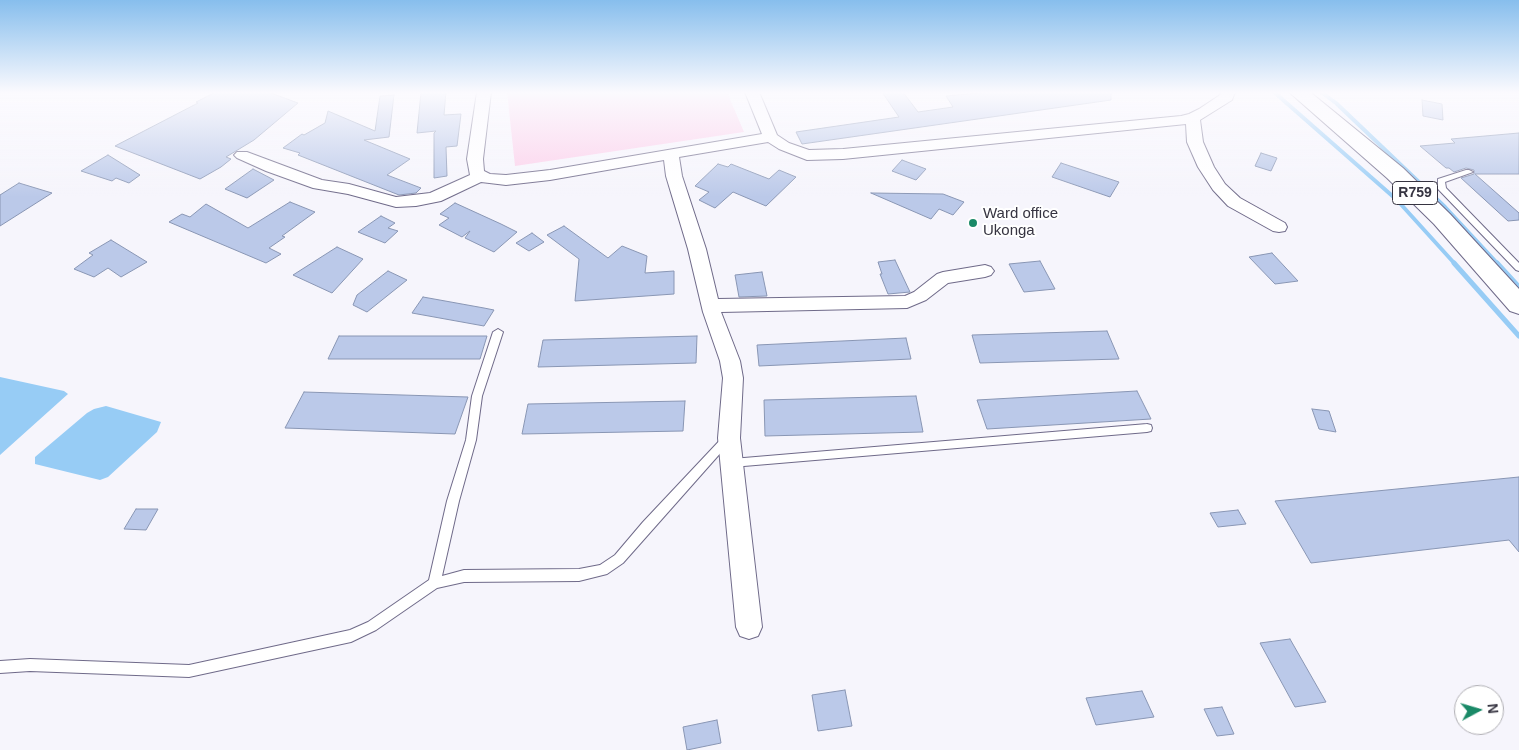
<!DOCTYPE html>
<style>
body{margin:0}
#map{position:relative;width:1519px;height:750px;overflow:hidden;background:#f6f5fc;font-family:Helvetica,sans-serif}
canvas{display:block}
.north{position:absolute;left:1454px;top:685px;width:50px;height:50px;box-sizing:border-box;background:#fff;border:1px solid #afaeb3;border-radius:50%;rotate:84deg;font-size:14px;font-weight:700;line-height:20px;text-align:center;color:#363441}
.north::after{content:'';display:block;margin:auto;width:18px;height:22px;background:#1a8967;clip-path:polygon(50% 0,100% 100%,50% 72%,0 100%)}
</style>
<div id="map">
<canvas width="1519" height="750"></canvas>
<div class="north">N</div>
</div>
<script>
const c = document.querySelector('canvas').getContext('2d');
c.lineJoin = 'round';
function paint(path, color) {
  c.fillStyle = color;
  c.fill(path, 'evenodd');
}
function shape(rows) {
  const path = new Path2D();
  for (const r of rows) {
    path.moveTo(r[0], r[1]);
    for (let i = 2; i < r.length; i += 2) path.lineTo(r[i], r[i + 1]);
  }
  return path;
}
function strokePath(path, color, width, dash) {
  c.strokeStyle = color;
  c.lineWidth = width;
  c.lineCap = dash ? 'butt' : 'round';
  c.setLineDash(dash || []);
  c.stroke(path);
}
function label(font, color, halo, rows, align = 'center') {
  c.font = font + ' Helvetica,sans-serif';
  c.lineWidth = 4;
  c.setLineDash([]);
  c.textBaseline = 'middle';
  c.strokeStyle = halo;
  c.fillStyle = color;
  for (const [text, x, y, turn = 0] of rows) {
    c.save();
    c.translate(x, y);
    c.rotate((+turn || 0) * Math.PI / 180);
    c.textAlign = isNaN(turn) ? turn : align;
    if (halo) c.strokeText(text, 0, 0);
    c.fillText(text, 0, 0);
    c.restore();
  }
}
const green = shape([
 [507,92,727,92,744,132,515,166]
]);
const water = shape([
 [0,377,64,391,68,394,0,455],
 [106,406,161,422,157,432,108,477,100,480,35,464,35,457,87,413,94,409]
]);
const streamFar1 = shape([
 [1274,92,1397,200,1455,264],
 [1321,92,1336,103,1445,207,1498,264]
]);
const stream = shape([
 [1454,263,1519,336],
 [1497,263,1519,287]
]);
const building = shape([
 [216,92,268,92,298,103,254,140,226,157,231,159,221,167,200,179,115,146,198,103,196,102,216,92],
 [421,92,446,92,444,115,461,114,457,146,446,147,447,176,434,178,434,133,436,131,417,133,421,92],
 [882,92,903,92,918,112,953,107,946,96,990,92,1111,92,1111,100,802,144,796,132,899,117,882,92],
 [394,95,389,137,364,140,410,159,387,175,421,188,416,193,399,195,298,155,300,153,283,148,302,134,304,135,325,123,328,111,375,131,380,96,394,95],
 [1422,100,1442,104,1443,120,1423,116,1422,100],
 [1519,133,1519,174,1475,174,1519,213,1519,220,1508,221,1461,178,1474,174,1474,170,1466,168,1454,172,1449,168,1446,168,1420,146,1455,143,1451,139,1519,133],
 [1261,153,1277,158,1271,171,1255,166,1261,153],
 [108,155,140,175,129,183,116,178,112,181,81,171,108,155],
 [902,160,926,169,916,180,892,171,902,160],
 [1061,163,1119,182,1110,197,1052,177,1061,163],
 [718,164,728,167,731,164,769,179,779,170,796,177,766,206,733,192,715,208,699,200,709,192,695,186,718,164],
 [253,169,274,180,247,198,225,189,253,169],
 [19,183,52,193,0,226,0,195,19,183],
 [871,193,943,194,964,202,953,215,939,209,931,219,871,193],
 [290,202,315,212,282,236,285,237,269,248,281,254,266,263,169,222,182,214,190,217,206,204,248,228,290,202],
 [455,203,501,224,517,232,494,252,465,238,470,231,462,237,439,225,449,218,440,214,455,203],
 [381,216,395,223,388,228,398,231,385,243,358,232,381,216],
 [564,226,608,258,622,246,647,256,645,273,674,271,674,294,575,301,579,259,547,235,564,226],
 [532,233,544,242,529,251,516,243,532,233],
 [111,240,147,262,121,277,108,268,94,277,74,269,93,255,89,253,111,240],
 [337,247,363,259,332,293,293,275,337,247],
 [1272,253,1298,281,1275,284,1249,257,1272,253],
 [895,260,910,292,888,294,880,274,882,274,878,262,895,260],
 [1040,261,1055,289,1024,292,1009,264,1040,261],
 [388,271,407,280,367,312,353,305,357,295,388,271],
 [762,272,767,296,739,297,735,275,762,272],
 [423,297,484,308,494,310,484,326,412,313,423,297],
 [1107,331,1119,359,980,363,972,335,1107,331],
 [339,336,487,336,480,359,328,359,339,336],
 [697,336,696,363,538,367,543,340,697,336],
 [906,338,911,359,759,366,757,345,906,338],
 [1137,391,1151,419,987,429,977,400,1137,391],
 [304,392,468,397,455,434,285,428,304,392],
 [916,396,923,432,765,436,764,400,916,396],
 [685,401,683,431,522,434,528,404,685,401],
 [1312,409,1329,411,1336,432,1319,429,1312,409],
 [1519,477,1519,552,1509,540,1311,563,1275,501,1519,477],
 [136,509,158,509,146,530,124,529,136,509],
 [1238,510,1246,524,1218,527,1210,513,1238,510],
 [1290,639,1326,702,1295,707,1260,643,1290,639],
 [845,690,852,726,818,731,812,695,845,690],
 [1142,691,1154,717,1096,725,1086,698,1142,691],
 [1222,707,1234,734,1217,736,1204,709,1222,707],
 [717,720,721,743,687,750,683,727,717,720]
]);
const service = shape([
 [1466,170,1469,170,1473,172,1445,182,1446,188,1519,263,1519,271,1516,270,1438,189,1438,179,1466,170],
 [498,329,503,332,482,396,476,440,459,501,442,576,464,570,579,569,600,565,615,555,643,522,723,437,727,436,731,437,732,440,623,563,607,574,579,581,464,582,437,588,376,630,351,642,189,677,30,671,0,673,0,661,30,659,189,665,350,630,368,622,429,580,447,501,466,440,472,396,493,332,498,329],
 [1147,424,1151,425,1152,428,1151,431,1147,432,732,467,728,466,727,463,728,460,732,459,1147,424]
]);
const minor = shape([
 [477,92,491,92,483,159,484,171,490,174,506,175,550,170,762,134,745,92,759,92,777,135,789,143,809,150,843,149,1181,116,1189,114,1199,109,1220,95,1221,92,1235,92,1232,100,1200,120,1203,142,1214,167,1225,184,1240,198,1285,223,1287,227,1285,231,1279,232,1273,231,1228,206,1213,190,1198,167,1187,142,1186,124,843,159,807,160,779,149,768,142,679,157,682,176,706,249,718,299,905,296,914,292,937,274,943,272,985,265,991,267,994,271,991,275,985,277,948,283,926,300,907,308,721,312,740,361,743,378,740,438,762,627,758,636,749,639,740,636,736,627,718,438,723,378,720,361,703,312,688,249,666,176,664,160,550,180,506,185,481,182,441,201,416,206,396,207,348,194,313,188,266,171,237,158,234,155,237,152,247,152,322,180,349,184,396,197,430,193,470,175,467,159,477,92]
]);
const primary = shape([
 [1289,92,1310,92,1403,168,1450,214,1519,289,1519,314,1510,311,1434,224,1387,178,1289,92]
]);
const markers = [
 [973,223,5,"#1a8967"]
];
const shields = [
 [1415,193,45]
];
const shieldNames = [
 ["R759",1415,193]
];
const poiNames = [
 ["Ward office",983,214],
 ["Ukonga",983,231]
];
paint(green, '#fccfea');
paint(water, '#97ccf5');
strokePath(streamFar1, '#97ccf5', 4);
strokePath(stream, '#97ccf5', 5);
paint(building, '#bbc9e9');
strokePath(building, '#8996b4', 1);
strokePath(service, '#6f6a89', 2);
strokePath(minor, '#6f6a89', 2);
strokePath(primary, '#6f6a89', 2);
paint(service, '#fff');
paint(minor, '#fff');
paint(primary, '#fff');
const sky = c.createLinearGradient(0, 0, 0, 197);
sky.addColorStop(0, '#87beed');
sky.addColorStop(0.47, '#fbfafe');
sky.addColorStop(1, '#fbfafe00');
c.fillStyle = sky;
c.fillRect(0, 0, 1519, 197);
for (const [x, y, r, color] of markers) {
  const dot = new Path2D();
  dot.arc(x, y, r, 0, 2 * Math.PI);
  c.fillStyle = color;
  c.fill(dot);
  strokePath(dot, '#fff', 2);
}
for (const [x, y, w] of shields) {
  const box = new Path2D();
  box.roundRect(x - w / 2, y - 11.5, w, 23, 4);
  c.fillStyle = '#fff';
  c.fill(box);
  strokePath(box, '#363441', 1);
}
label('bold 14px', '#363441', null, shieldNames);
label('15px', '#363441', '#fff', poiNames, 'left');
</script>
